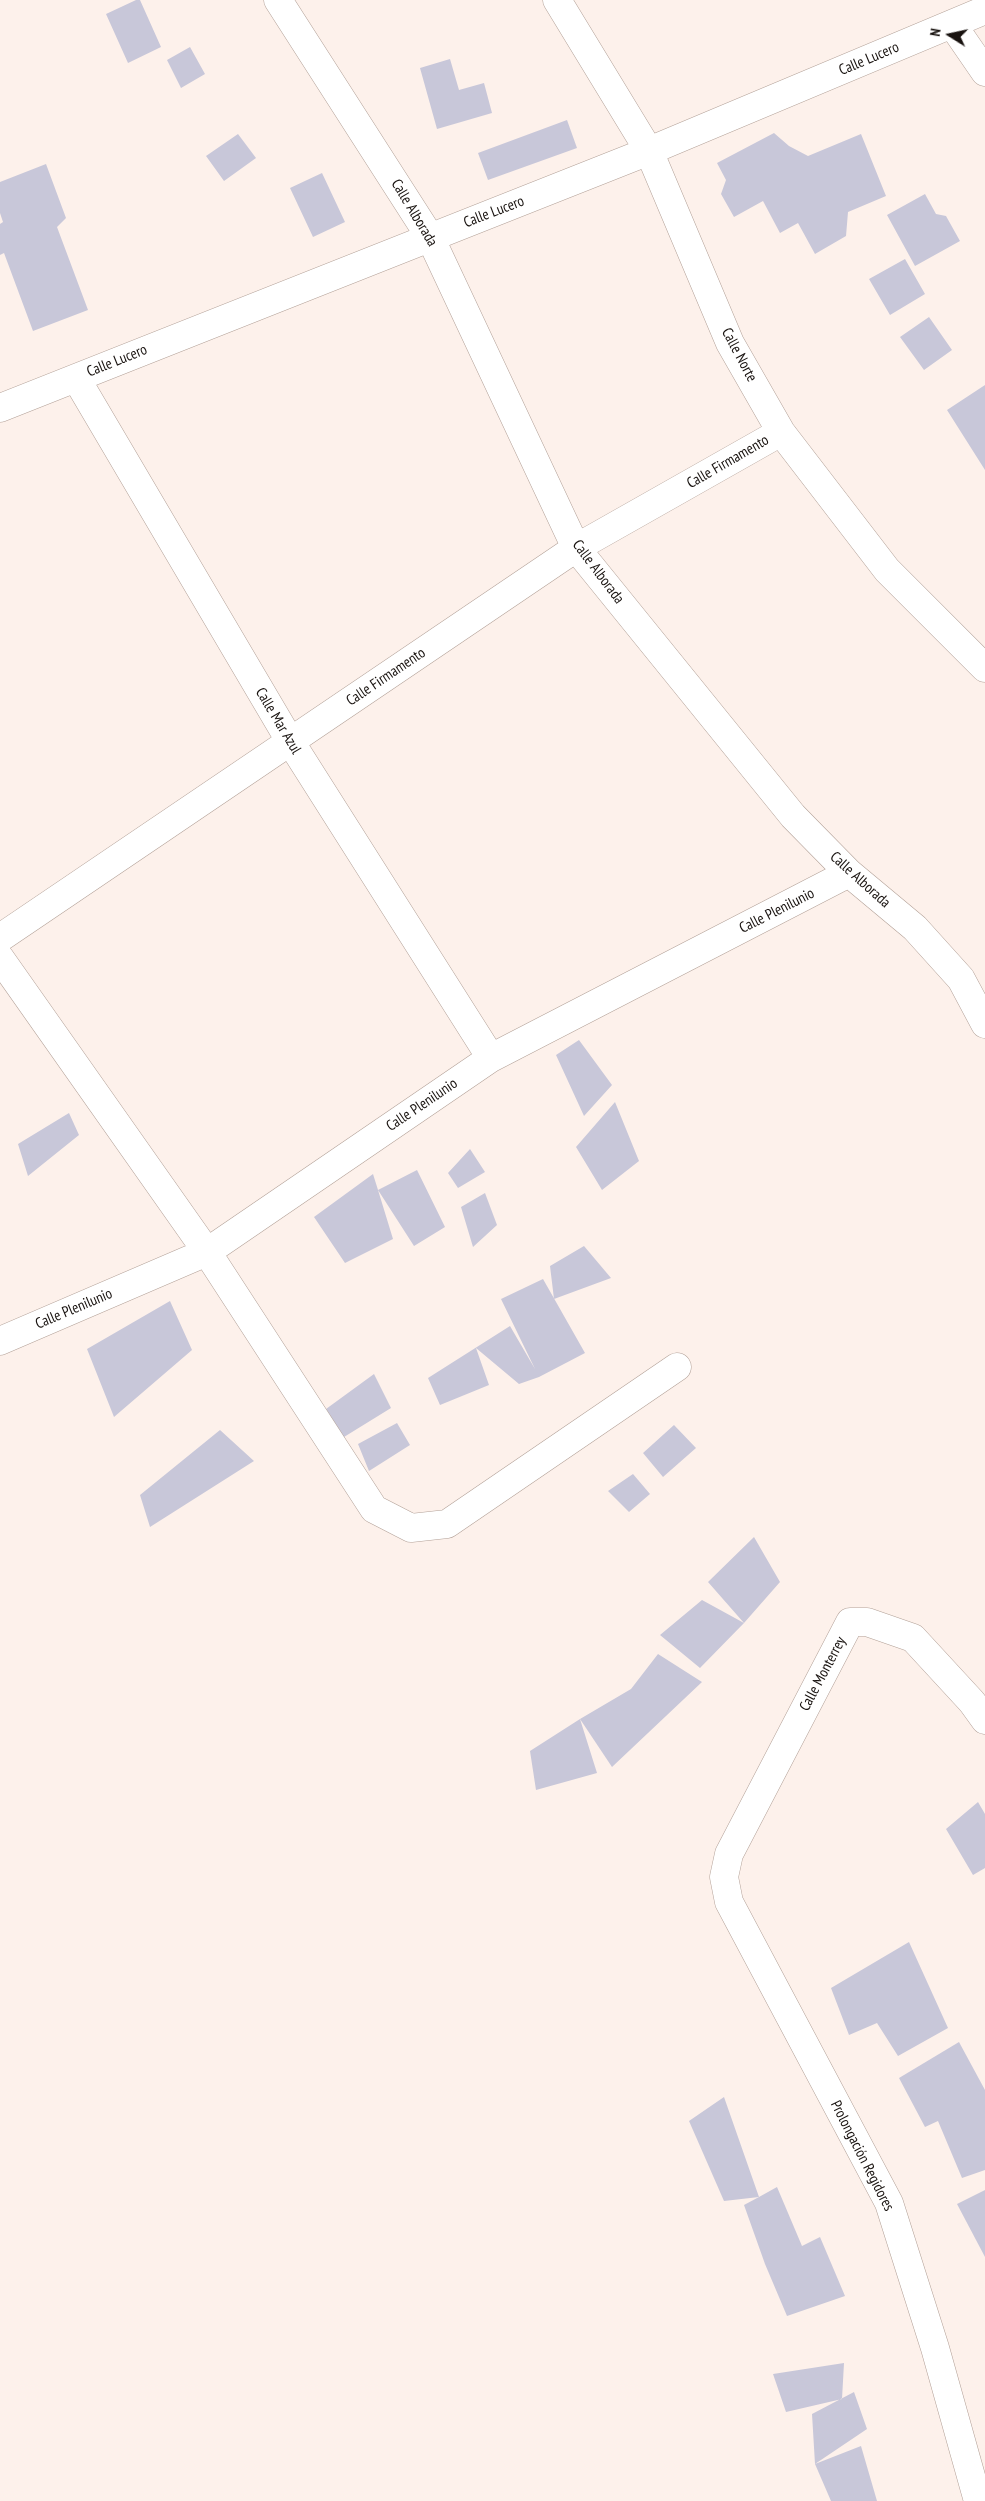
<!DOCTYPE html>
<meta charset="utf-8">
<style>
body{margin:0}
#map{position:relative;width:985px;height:2501px;overflow:hidden;background:#fdf1eb;font-family:"PT Sans Narrow",sans-serif}
canvas{display:block}
.north{position:absolute;left:925px;top:10px;width:50px;height:50px;-webkit-text-stroke:4px #fff;paint-order:stroke;rotate:280deg;font-size:14px;font-weight:700;line-height:20px;text-align:center;color:#18120f}
.north::after{content:'';display:block;margin:auto;width:18px;height:22px;background:#18120f;clip-path:polygon(50% 0,100% 100%,50% 72%,0 100%)}
</style>
<div id="map">
<canvas width="985" height="2501"></canvas>
<div class="north">N</div>
</div>
<script>
const c = document.querySelector('canvas').getContext('2d');
c.lineJoin = 'round';
function paint(path, color) {
  c.fillStyle = color;
  c.fill(path, 'evenodd');
}
function shape(rows) {
  const path = new Path2D();
  for (const r of rows) {
    path.moveTo(r[0], r[1]);
    for (let i = 2; i < r.length; i += 2) path.lineTo(r[i], r[i + 1]);
  }
  return path;
}
function strokePath(path, color, width, dash) {
  c.strokeStyle = color;
  c.lineWidth = width;
  c.lineCap = dash ? 'butt' : 'round';
  c.setLineDash(dash || []);
  c.stroke(path);
}
function label(font, color, halo, rows, align = 'center') {
  c.font = font + ' "PT Sans Narrow",sans-serif';
  c.lineWidth = 4.5;
  c.setLineDash([]);
  c.textBaseline = 'middle';
  c.strokeStyle = halo;
  c.fillStyle = color;
  for (const [text, x, y, turn = 0] of rows) {
    c.save();
    c.translate(x, y);
    c.rotate((+turn || 0) * Math.PI / 180);
    c.textAlign = isNaN(turn) ? turn : align;
    if (halo) c.strokeText(text, 0, 0);
    c.fillText(text, 0, 0);
    c.restore();
  }
}
const building = shape([
 [136,0,140,0,161,47,128,63,106,14],
 [190,47,205,74,181,88,167,60],
 [450,59,459,90,484,83,492,113,437,129,420,68],
 [567,120,577,148,488,180,478,153],
 [774,133,789,146,808,156,861,134,886,196,848,212,846,236,815,254,798,223,780,233,763,201,734,217,721,194,726,180,717,163],
 [238,134,256,158,224,181,206,156],
 [46,164,66,218,57,227,88,310,33,331,4,253,0,255,0,224,3,222,0,213,0,182],
 [322,173,345,222,313,237,290,188],
 [925,194,936,214,946,216,960,241,915,266,887,215],
 [905,259,925,294,890,315,869,279],
 [929,317,952,350,924,370,900,337],
 [985,385,985,470,947,410],
 [579,1040,612,1085,584,1116,556,1055],
 [615,1102,639,1161,602,1190,576,1147],
 [69,1113,79,1135,28,1176,18,1144],
 [470,1149,485,1172,458,1188,448,1173],
 [417,1170,445,1227,414,1246,378,1190,393,1239,345,1263,314,1217,373,1174,378,1190],
 [485,1193,497,1225,473,1247,461,1207],
 [584,1246,611,1278,554,1299,550,1266],
 [543,1279,585,1353,539,1377,519,1384,476,1348,489,1385,440,1405,428,1378,510,1326,535,1369,501,1299],
 [170,1301,192,1350,114,1417,87,1349],
 [374,1374,391,1408,344,1437,326,1409],
 [397,1423,410,1445,369,1471,358,1444],
 [674,1425,696,1448,663,1477,643,1453],
 [220,1430,254,1461,150,1527,140,1495],
 [633,1474,650,1494,629,1512,608,1491],
 [754,1537,780,1582,744,1623,700,1668,660,1635,702,1600,744,1623,708,1582],
 [658,1654,702,1682,612,1767,580,1719,597,1773,536,1790,530,1751,580,1719,631,1689],
 [978,1802,985,1814,985,1868,973,1875,946,1829],
 [909,1942,948,2028,898,2056,877,2023,849,2035,831,1988],
 [959,2042,985,2090,985,2170,962,2178,938,2121,925,2127,899,2078],
 [724,2097,759,2197,777,2187,802,2246,820,2237,845,2296,787,2316,765,2264,744,2205,759,2197,724,2201,689,2121],
 [985,2190,985,2257,957,2204],
 [844,2363,842,2399,786,2412,773,2374],
 [854,2392,867,2429,815,2464,812,2414],
 [861,2446,877,2501,831,2501,815,2464]
]);
const minor = shape([
 [278,0,430,237,576,548,793,816,849,873,915,928,961,979,985,1024],
 [557,0,649,151,730,343,781,432,887,570,985,668],
 [952,24,985,72],
 [76,378,290,741,491,1058],
 [0,408,649,151,985,10],
 [0,938,576,548,781,432],
 [0,958,207,1252,374,1509,411,1528,447,1524,677,1367],
 [0,1341,207,1252,491,1058,849,873],
 [978,2501,935,2348,889,2203,729,1902,724,1877,729,1854,850,1622,867,1622,913,1638,972,1702,985,1720]
]);
const streetNames = [
 ["Calle Lucero",869,59,-23],
 ["Calle Lucero",494,212,-21],
 ["Calle Alborada",414,213,59],
 ["Calle Norte",739,355,62],
 ["Calle Lucero",117,361,-22],
 ["Calle Firmamento",728,462,-30],
 ["Calle Alborada",598,572,53],
 ["Calle Firmamento",386,677,-34],
 ["Calle Mar Azul",278,721,59],
 ["Calle Alborada",860,880,42],
 ["Calle Plenilunio",777,911,-27],
 ["Calle Plenilunio",422,1105,-34],
 ["Calle Plenilunio",74,1309,-23],
 ["Calle Monterrey",823,1674,-62],
 ["Prolongación Regidores",862,2156,63]
];
paint(building, '#c8c7d9');
strokePath(minor, '#b2a097', 29);
strokePath(minor, '#fff', 28);
label('15px', '#18120f', '#fff', streetNames);
</script>
